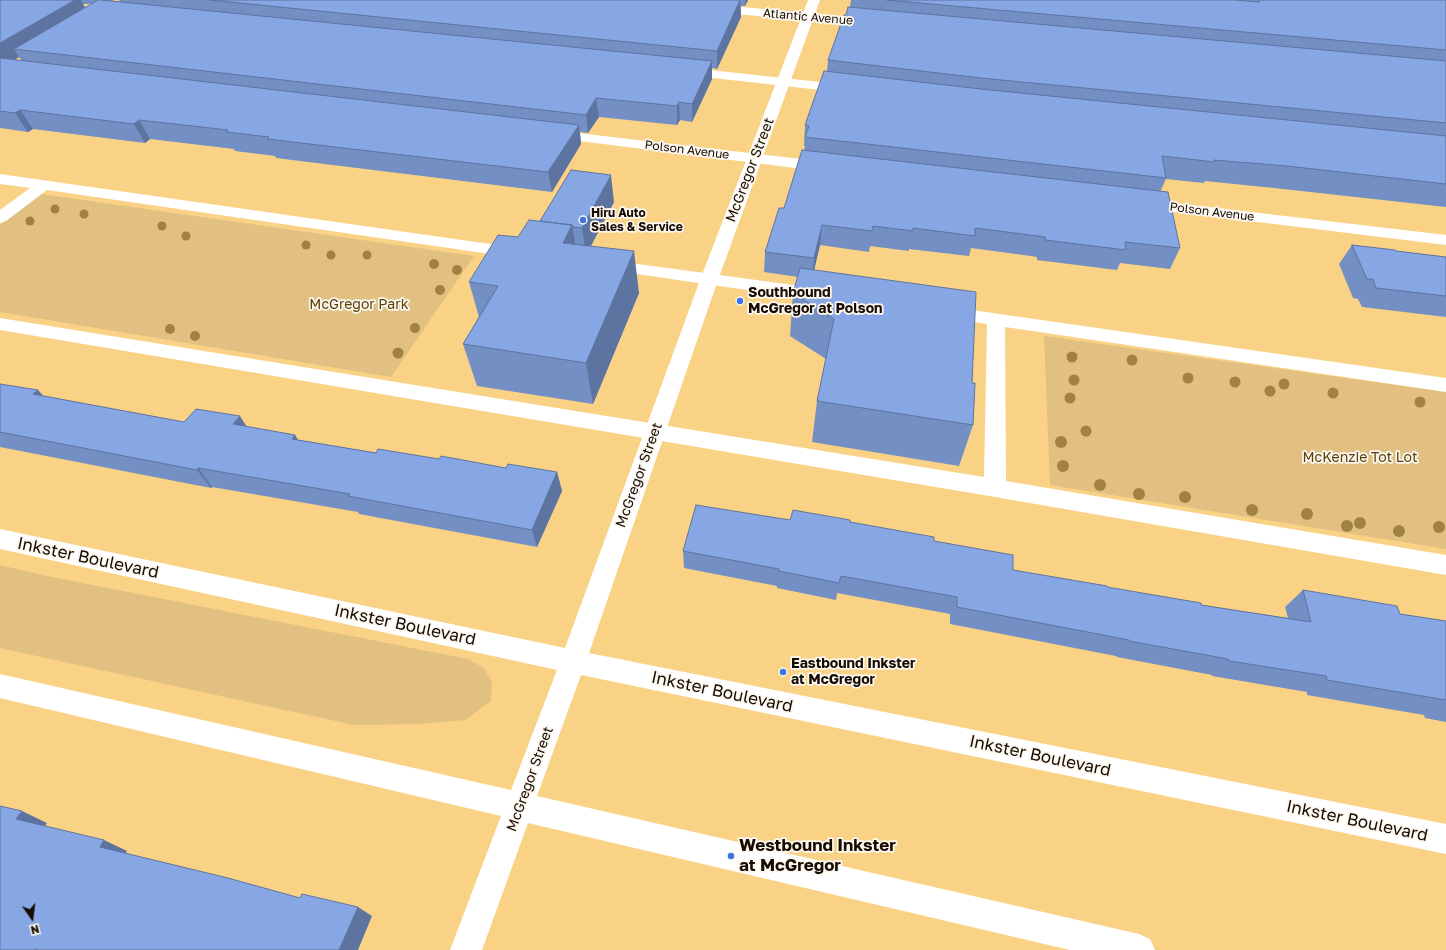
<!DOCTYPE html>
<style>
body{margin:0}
#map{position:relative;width:1446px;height:950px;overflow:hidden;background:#fad285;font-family:"Golos Text",sans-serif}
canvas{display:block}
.north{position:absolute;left:12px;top:898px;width:40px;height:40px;-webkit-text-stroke:3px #fcf8f1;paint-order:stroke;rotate:166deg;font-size:11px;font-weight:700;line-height:16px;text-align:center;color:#170c00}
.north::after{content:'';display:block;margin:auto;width:14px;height:18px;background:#170c00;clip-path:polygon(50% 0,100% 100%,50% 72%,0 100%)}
</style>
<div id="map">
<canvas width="1446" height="950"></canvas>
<div class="north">N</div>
</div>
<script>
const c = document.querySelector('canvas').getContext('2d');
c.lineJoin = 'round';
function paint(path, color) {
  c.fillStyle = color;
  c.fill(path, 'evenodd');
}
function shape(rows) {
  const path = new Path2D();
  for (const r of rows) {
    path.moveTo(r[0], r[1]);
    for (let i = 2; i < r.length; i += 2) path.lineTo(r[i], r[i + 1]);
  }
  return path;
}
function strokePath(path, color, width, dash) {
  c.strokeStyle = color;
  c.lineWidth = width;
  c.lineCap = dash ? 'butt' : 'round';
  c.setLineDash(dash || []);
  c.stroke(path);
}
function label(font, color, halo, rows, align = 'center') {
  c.font = font + ' "Golos Text",sans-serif';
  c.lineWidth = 3.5;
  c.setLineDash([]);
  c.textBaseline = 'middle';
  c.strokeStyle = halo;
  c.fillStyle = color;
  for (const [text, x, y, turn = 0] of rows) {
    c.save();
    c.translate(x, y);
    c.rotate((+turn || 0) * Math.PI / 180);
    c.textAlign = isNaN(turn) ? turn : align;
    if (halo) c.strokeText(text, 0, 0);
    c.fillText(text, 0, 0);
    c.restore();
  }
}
const green = shape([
 [41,194,474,256,391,377,0,312,0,225],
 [1044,336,1446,392,1446,549,1050,485],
 [0,565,47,576,468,659,484,668,492,682,491,701,465,720,418,724,354,725,0,648]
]);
const lane = shape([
 [682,67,848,85,853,86,855,89,853,92,848,93,677,74,675,71,677,68,682,67],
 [0,174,518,248,524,249,527,253,524,257,518,258,47,190,6,221,0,223,0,210,30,188,0,184,0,174],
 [608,260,823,289,829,291,832,295,829,299,823,301,602,269,599,265,602,261,608,260],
 [944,306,1446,378,1446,392,1005,327,1006,481,1446,555,1446,575,995,497,0,330,0,318,984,477,987,324,937,316,935,312,937,308,944,306]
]);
const street = shape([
 [710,4,871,19,875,20,877,23,875,26,871,27,706,11,704,8,706,5,710,4],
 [552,130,827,162,832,164,835,167,832,170,827,172,547,137,545,134,547,131,552,130],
 [1141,199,1446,235,1446,245,1135,207,1133,204,1135,201,1141,199]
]);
const secondary = shape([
 [808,0,820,0,718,280,589,653,1446,824,1446,854,581,675,537,796,1139,934,1150,939,1155,950,1070,950,528,823,482,950,450,950,501,816,0,698,0,674,511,790,557,670,0,549,0,529,565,648,700,280,808,0]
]);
const trees = [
 [55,209,4.5],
 [84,214,4.5],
 [30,221,4.5],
 [162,226,4.5],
 [186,236,4.5],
 [306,245,4.5],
 [331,255,4.5],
 [367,255,4.5],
 [434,264,5],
 [457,270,5],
 [440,290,5],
 [415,328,5],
 [170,329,5],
 [195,336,5],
 [398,353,5.5],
 [1072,357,5.5],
 [1132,360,5.5],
 [1188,378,5.5],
 [1074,380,5.5],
 [1235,382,5.5],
 [1284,384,5.5],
 [1270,391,5.5],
 [1333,393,5.5],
 [1070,398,5.5],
 [1420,402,5.5],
 [1086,431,5.5],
 [1061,442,6],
 [1063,466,6],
 [1100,485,6],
 [1139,494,6],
 [1185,497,6],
 [1252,510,6],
 [1307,514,6],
 [1360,523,6],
 [1347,526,6],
 [1439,527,6],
 [1399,531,6]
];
const wall = shape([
 [0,0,114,0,112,1,120,2,119,0,748,0,745,6,741,6,741,17,717,69,712,68,712,79,692,122,680,120,677,125,599,117,588,133,580,132,581,144,552,192,276,158,275,156,235,151,234,149,150,139,145,143,33,129,28,132,0,128],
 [83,4,91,4,85,8],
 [19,57,22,61,14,60],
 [851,0,1235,0,1242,1,1242,0,1446,0,1446,207,1274,188,1205,181,1204,183,1166,179,1160,192,1180,248,1170,269,1120,263,1117,270,1037,260,1037,257,1031,256,971,248,969,256,909,249,909,251,870,246,869,252,820,245,814,270,972,383,973,425,959,466,812,442,817,401,826,359,790,336,793,293,798,277,764,272,765,252,784,208,804,151,805,146,804,146,805,125,827,71,828,60,850,7],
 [614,202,591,246,639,293,593,404,477,386,463,344,479,317,469,282,518,237,540,221],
 [1352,245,1396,251,1446,257,1446,317,1362,307,1358,299,1353,298,1339,264],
 [0,384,38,390,43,396,184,422,247,427,295,435,298,440,376,453,439,459,506,468,557,472,562,491,537,547,359,514,358,512,212,487,211,488,0,447],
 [790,520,850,522,934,541,1013,570,1201,605,1288,618,1285,607,1303,590,1400,614,1446,621,1446,722,1425,718,1424,715,1307,695,1307,692,1212,676,1212,675,1117,657,1116,656,950,624,950,614,837,593,836,600,777,588,777,586,684,568,683,551]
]);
const shadedWall = shape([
 [75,0,81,0,89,15,14,49,19,57,5,65,0,58,0,43],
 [740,0,741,17,717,69,717,51],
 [745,0,748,0,745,6],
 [712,61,712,79,692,122,692,104],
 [596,98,599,117,588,133,586,115],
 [679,102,680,120,677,125,677,106],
 [20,110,33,129,28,132,15,113],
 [139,120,150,139,145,143,134,124],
 [579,125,581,144,552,192,548,172],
 [611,175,614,202,586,255,582,228],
 [572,225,579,267,563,243],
 [822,225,820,245,812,279,814,258],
 [634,251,639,293,593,404,586,363],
 [38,390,55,409,33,394],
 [240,416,252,435,233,424],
 [295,435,307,454,292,439],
 [198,468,212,487,211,488,197,470],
 [557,472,562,491,537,547,532,530],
 [22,811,47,823,42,831,16,819],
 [104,840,127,851,123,858,100,847],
 [358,907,372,916,358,950,339,950]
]);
const building = shape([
 [0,0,75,0,0,43,0,0],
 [98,0,101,0,712,61,692,104,679,102,677,106,596,98,586,115,14,49,98,0],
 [210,0,740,0,717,51,210,0],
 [887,0,1235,0,1259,2,1259,0,1446,0,1446,50,887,0],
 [848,7,1446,61,1446,123,981,78,828,60,844,15,846,15,848,7],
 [0,58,579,125,548,172,267,139,269,137,226,132,228,130,139,120,134,124,20,110,15,113,0,111,0,58],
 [824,71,981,89,1446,136,1446,184,1287,166,1214,160,1215,162,1162,156,1166,178,805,137,809,126,805,125,824,71],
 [802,150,1168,192,1180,248,1125,242,1126,250,1045,240,1045,237,1038,236,975,228,975,236,913,228,913,231,873,226,872,231,822,225,814,258,765,252,779,208,784,208,802,150],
 [571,170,611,175,582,228,573,227,572,225,540,221,571,170],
 [529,220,572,225,563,243,634,251,586,363,463,344,498,286,469,282,498,235,518,237,529,220],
 [1352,245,1395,250,1396,251,1446,257,1446,296,1376,288,1373,279,1367,279,1352,245],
 [800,268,976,292,972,383,975,383,973,425,817,401,834,319,793,293,800,268],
 [0,384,38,390,33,394,184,422,196,409,240,416,233,424,295,435,292,439,376,453,378,449,439,459,441,456,506,468,508,464,557,472,532,530,348,496,350,494,198,468,197,470,0,432,0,384],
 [696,505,790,520,793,510,850,520,850,522,934,537,934,541,1013,555,1013,570,1107,586,1107,587,1201,603,1201,605,1311,622,1303,590,1397,606,1400,614,1446,621,1446,700,1327,680,1326,676,1229,661,1228,659,1129,641,1129,640,957,607,957,597,841,576,839,583,779,571,779,569,683,551,696,505],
 [0,806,22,811,16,819,104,840,100,847,228,878,300,898,302,894,358,907,339,950,38,950,35,949,35,950,0,950,0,806]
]);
const markers = [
 [583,220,4,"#3e74e4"],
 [740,301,4,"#3e74e4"],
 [783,672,4,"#3e74e4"],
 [731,856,4,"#3e74e4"]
];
const farStreetnames = [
 ["Atlantic Avenue",808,17,5],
 ["Polson Avenue",687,150,7],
 ["Polson Avenue",1212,212,7]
];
const farPoinames = [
 ["Hiru Auto",591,213],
 ["Sales & Service",591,227]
];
const streetNames = [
 ["McGregor Street",750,170,-69],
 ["McGregor Street",639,475,-70],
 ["McGregor Street",530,779,-70]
];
const poiNames = [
 ["Southbound",748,293],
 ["McGregor at Polson",748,309],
 ["Eastbound Inkster",791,664],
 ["at McGregor",791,680]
];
const parkNames = [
 ["McGregor Park",359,305],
 ["McKenzie Tot Lot",1360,458]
];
const nearStreetnames = [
 ["Inkster Boulevard",88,558,12],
 ["Inkster Boulevard",405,625,12],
 ["Inkster Boulevard",722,692,12],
 ["Inkster Boulevard",1040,756,12],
 ["Inkster Boulevard",1357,821,12]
];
const nearPoinames = [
 ["Westbound Inkster",739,846],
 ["at McGregor",739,866]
];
paint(green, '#e1c082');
paint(lane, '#fff');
paint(street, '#fff');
paint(secondary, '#fff');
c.fillStyle = '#a18240';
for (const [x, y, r] of trees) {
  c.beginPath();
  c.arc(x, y, r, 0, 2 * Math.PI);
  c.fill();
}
paint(wall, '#738fc4');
paint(shadedWall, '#5e74a0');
paint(building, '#86a6e4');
strokePath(building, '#5e74a0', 1);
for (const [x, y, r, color] of markers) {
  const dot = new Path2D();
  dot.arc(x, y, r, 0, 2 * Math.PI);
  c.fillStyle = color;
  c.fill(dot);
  strokePath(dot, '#fcf8f1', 1.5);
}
label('12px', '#170c00', '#fcf8f1', farStreetnames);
label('bold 12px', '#170c00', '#fcf8f1', farPoinames, 'left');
label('14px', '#170c00', '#fcf8f1', streetNames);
label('bold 14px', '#170c00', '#fcf8f1', poiNames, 'left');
label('14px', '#594107', '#fcf8f1', parkNames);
label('17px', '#170c00', '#fcf8f1', nearStreetnames);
label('bold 17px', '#170c00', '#fcf8f1', nearPoinames, 'left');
</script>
